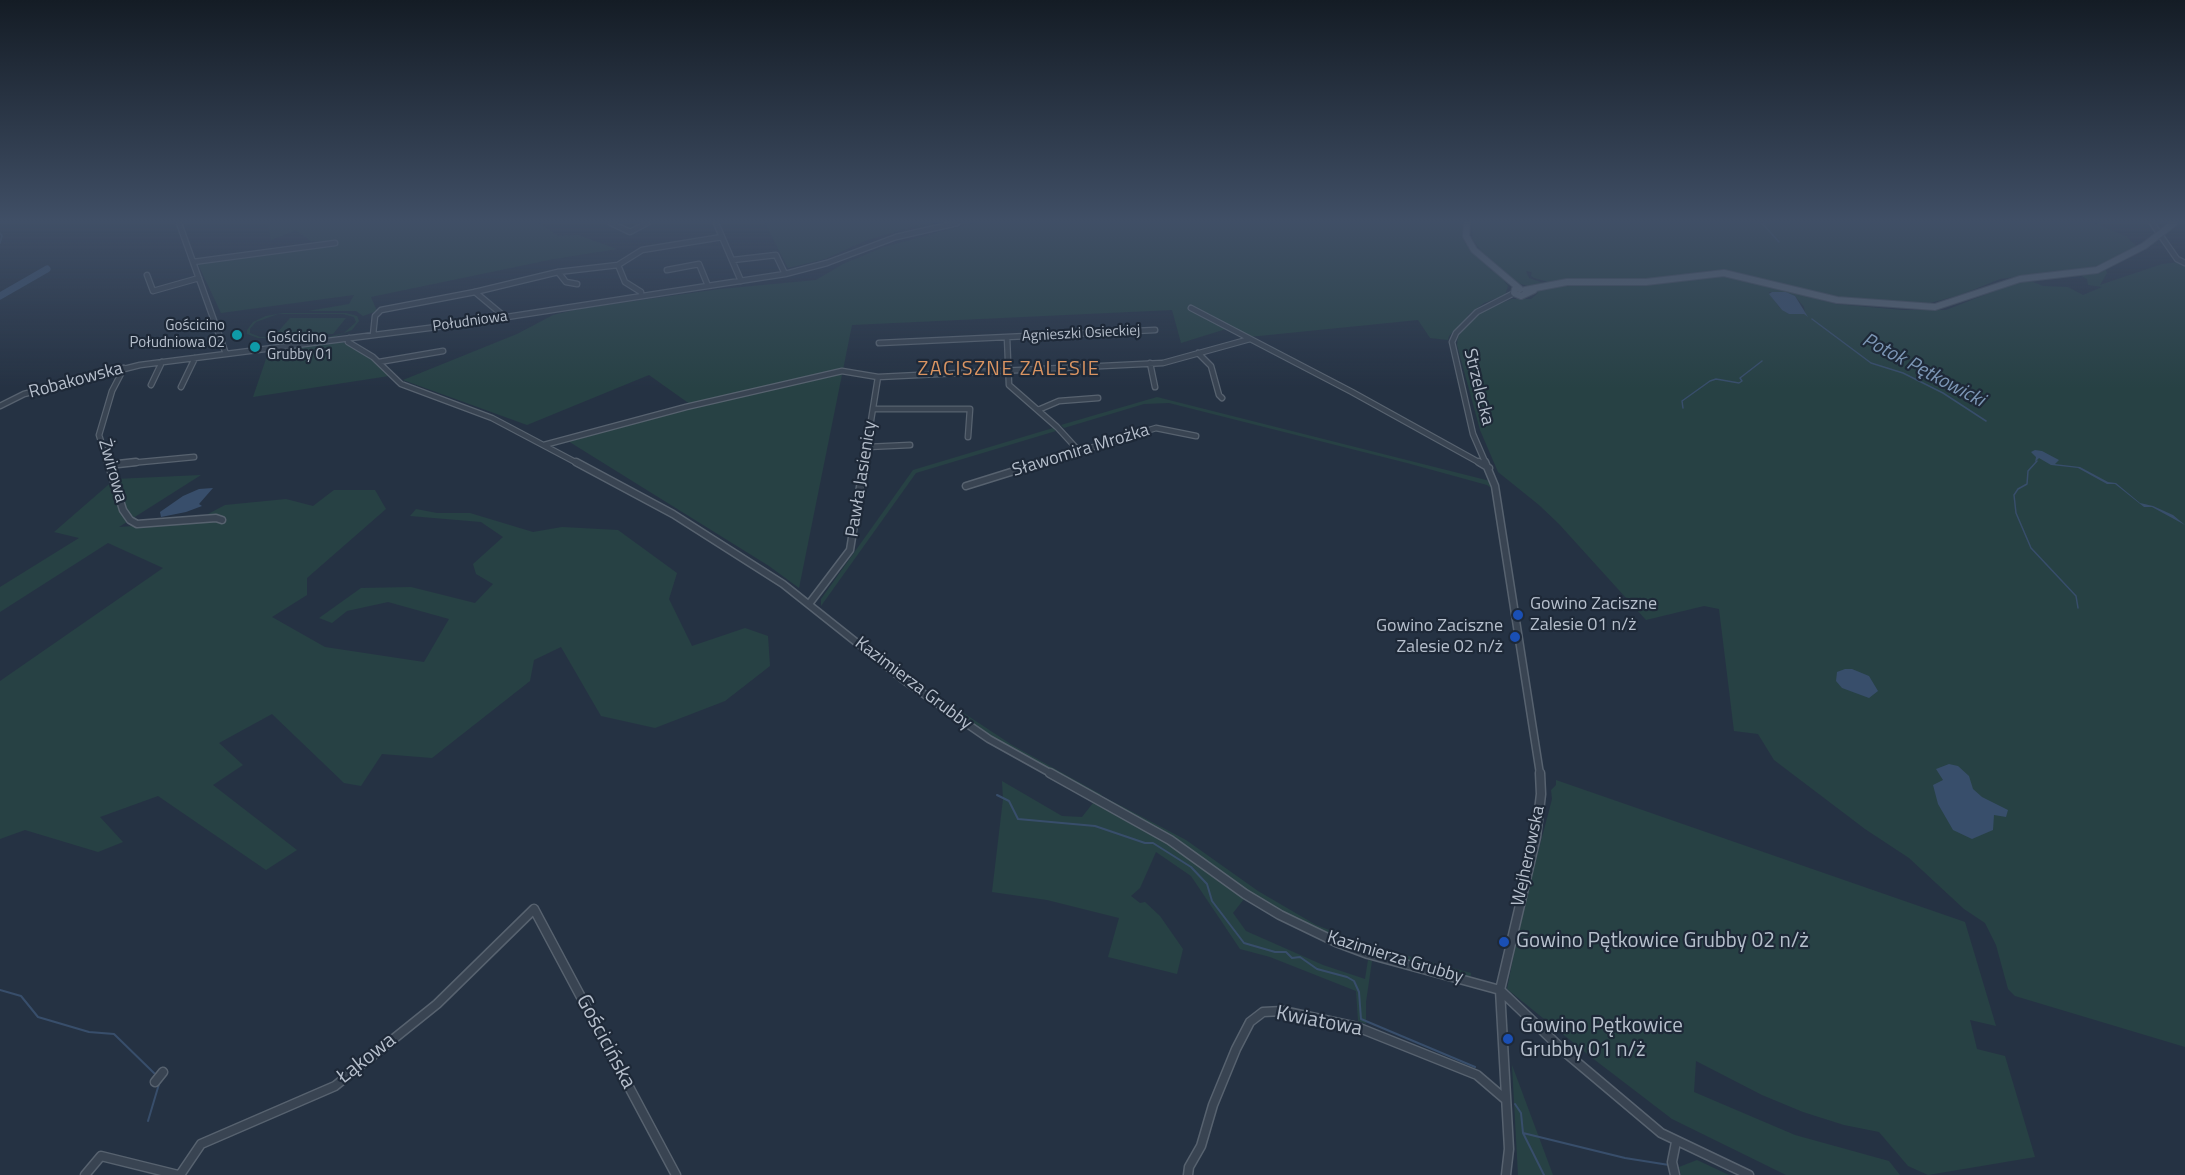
<!DOCTYPE html>
<meta charset="utf-8">
<style>
body{margin:0}
canvas{display:block;background:#253243}
</style>
<canvas width="2185" height="1175"></canvas>
<script>
const c = document.querySelector('canvas').getContext('2d');
c.lineJoin = 'round';
function paint(path, color) {
  c.fillStyle = color;
  c.fill(path, 'evenodd');
}
function shape(rows) {
  const path = new Path2D();
  for (const r of rows) {
    path.moveTo(r[0], r[1]);
    for (let i = 2; i < r.length; i += 2) path.lineTo(r[i], r[i + 1]);
  }
  return path;
}
function strokePath(path, color, width, dash) {
  c.strokeStyle = color;
  c.lineWidth = width;
  c.lineCap = dash ? 'butt' : 'round';
  c.setLineDash(dash || []);
  c.stroke(path);
}
function label(font, color, halo, rows, align = 'center') {
  c.font = font + ' "Titillium Web",sans-serif';
  c.lineWidth = 4.5;
  c.setLineDash([]);
  c.textBaseline = 'middle';
  c.strokeStyle = halo;
  c.fillStyle = color;
  for (const [text, x, y, turn = 0] of rows) {
    c.save();
    c.translate(x, y);
    c.rotate((+turn || 0) * Math.PI / 180);
    c.textAlign = isNaN(turn) ? turn : align;
    if (halo) c.strokeText(text, 0, 0);
    c.fillText(text, 0, 0);
    c.restore();
  }
}
const green = shape([
 [268,223,539,223,558,236,578,235,617,249,549,260,371,297,377,311,363,316,356,311,308,311,349,304,354,295,221,313,197,262,334,243,311,241,296,230,271,240],
 [765,223,939,223,915,226,867,240,825,259,788,268],
 [974,223,1462,223,1462,237,1466,245,1473,252,1464,239,1462,232,1464,223,1464,232,1492,268,1490,270,1496,272,1509,285,1504,281,1508,286,1505,295,1484,303,1468,315,1467,318,1449,336,1448,340,1430,338,1418,320,1249,337,1189,308,1226,329,1181,343,1172,310,852,325,799,588,769,566,568,441,694,407,649,375,527,425,403,380,517,334,553,315,578,309,720,289,816,280,843,264,884,247],
 [1471,223,2095,223,2127,237,2137,247,2103,264,2091,267,2000,279,1960,295,1930,303,1888,302,1831,296,1728,270,1713,270,1640,281,1552,283,1534,278,1531,276,1532,272,1526,271,1529,278,1546,284,1532,287,1518,283,1483,253,1473,240],
 [2179,262,2185,263,2185,1047,2015,996,2008,989,1996,945,1985,923,1964,909,1909,858,1865,829,1774,760,1758,734,1734,731,1719,609,1704,606,1646,620,1559,524,1539,505,1498,472,1480,430,1457,345,1458,337,1466,326,1484,310,1512,299,1531,299,1538,293,1536,291,1556,285,1658,284,1718,275,1732,276,1836,304,1902,310,1946,310,2015,283,2031,281,2043,286,2068,287,2083,295,2102,287,2088,285,2087,279,2078,274,2105,268,2107,273,2100,285,2162,264],
 [1769,292,1786,292,1795,296,1804,307,1805,313,1789,314,1779,307],
 [283,313,346,313,357,316,359,321,352,330,334,337,258,338,247,334,247,330,253,322,266,316],
 [278,314,343,314,354,317,356,322,344,333,328,337,260,337,250,333,250,329,256,322],
 [290,318,346,318,333,334,277,333],
 [341,341,377,363,389,376,253,397,269,350],
 [1157,397,1490,481,1491,488,1487,485,1407,463,1169,403,1144,404,1064,428,1061,425],
 [1053,428,1056,431,916,473,821,606,821,599,913,470],
 [201,475,119,527,193,522,225,505,286,499,313,506,334,490,375,490,386,509,307,578,307,595,272,617,325,647,424,662,449,619,388,602,347,611,332,623,319,618,361,588,411,587,475,603,493,584,476,574,473,564,503,537,481,522,410,516,416,509,437,513,470,513,533,532,562,527,618,530,677,573,669,599,692,646,745,628,768,636,770,666,725,701,655,728,601,716,561,647,534,660,530,681,432,758,382,754,361,786,344,783,272,714,219,743,243,765,213,785,297,850,266,870,158,796,100,817,123,842,98,852,25,830,0,839,0,681,163,568,108,543,0,612,0,587,79,538,54,532,115,479],
 [947,702,1012,745,1102,795,1100,797,1008,748,943,705],
 [1556,780,1965,922,1996,1026,1970,1020,1977,1049,2005,1056,2035,1157,1928,1175,1908,1166,1879,1132,1844,1125,1803,1112,1762,1095,1696,1061,1694,1092,1795,1135,1889,1161,1900,1175,1786,1175,1672,1119,1591,1057,1507,989,1521,918,1552,799,1551,790,1556,785],
 [1002,781,1062,816,1082,817,1093,803,1178,850,1244,899,1233,913,1246,931,1323,965,1365,979,1368,960,1372,961,1366,1002,1366,1024,1358,1021,1356,991,1270,957,1240,949,1191,876,1156,852,1140,888,1131,896,1140,903,1145,902,1160,916,1183,949,1177,974,1108,957,1119,918,1047,900,992,892,1003,799],
 [1106,798,1186,840,1258,891,1316,925,1371,946,1471,973,1470,979,1353,946,1274,909,1105,800],
 [1512,1065,1553,1175,1518,1175],
 [1697,1160,1729,1175,1681,1175,1679,1167]
]);
const water = shape([
 [1772,292,1786,292,1795,296,1808,317,1804,314,1789,314,1782,310,1769,294],
 [2035,450,2042,451,2059,460,2055,464,2080,467,2108,482,2116,483,2140,503,2153,506,2173,515,2185,525,2152,507,2144,507,2115,484,2107,484,2078,468,2051,465,2039,458,2035,462,2036,457,2031,452],
 [213,488,199,504,202,506,186,512,161,517,160,512,183,496,199,489],
 [1845,669,1852,669,1869,676,1878,691,1869,698,1842,688,1836,681,1837,672],
 [1949,764,1958,766,1969,776,1973,789,1982,797,2008,810,2006,817,1994,815,1993,830,1972,839,1953,830,1938,804,1933,785,1943,780,1936,769]
]);
const streamFar1 = shape([
 [1762,223,1779,242],
 [0,233,2,236,0,243],
 [1812,319,1871,363,1903,373,1943,393,1986,421],
 [1683,408,1682,401,1710,381,1716,379,1739,383,1742,381,1740,378,1762,361],
 [2037,461,2028,471,2027,484,2018,489,2014,495,2016,513,2031,548,2076,596,2078,608]
]);
const stream = shape([
 [997,795,1009,801,1018,819,1095,826,1145,843,1153,843,1191,867,1207,884,1212,901,1244,943,1275,952,1286,952,1292,958,1300,957,1317,969,1347,977,1354,981,1359,992,1361,1019,1475,1067],
 [0,990,21,996,38,1017,89,1032,114,1034,156,1075],
 [1515,1104,1521,1113,1523,1133,1544,1175],
 [148,1121,159,1084],
 [1523,1133,1625,1158,1669,1165]
]);
const river = shape([
 [0,296,47,269]
]);
const minorFar2 = shape([
 [179,223,226,354],
 [611,223,630,232,647,223],
 [716,223,741,281],
 [2152,223,2177,259,2185,263],
 [733,260,776,255,785,274],
 [193,262,335,243],
 [618,265,625,282,641,292,641,296],
 [667,270,699,264,708,286],
 [558,272,566,282,577,284],
 [147,275,153,291,199,278],
 [475,292,505,317],
 [1191,308,1352,392,1482,464],
 [373,335,375,316,381,310,475,292,558,272,618,265,642,250,722,237],
 [1007,337,1009,385,1057,427,1079,451],
 [349,338,348,342,373,357,401,384,492,418,579,464],
 [879,343,1155,330],
 [1198,353,1211,366,1219,395,1222,398],
 [379,362,443,351],
 [1150,363,1155,387],
 [151,385,162,362],
 [181,387,195,358],
 [0,406,24,394,140,365,468,323,785,274,827,263,896,237,957,223],
 [873,409,970,409,968,437],
 [1038,410,1059,401,1098,398],
 [544,445,686,407,842,371,878,377,1163,363,1250,339],
 [867,447,910,445],
 [108,464,99,435,112,391,124,368],
 [120,464,194,457],
 [864,464,878,377],
 [1038,464,1156,428,1196,436],
 [1486,464,1473,434,1452,342,1456,333,1477,312,1514,293]
]);
const minorFar1 = shape([
 [108,462,123,510,130,520,137,524,216,518,222,520],
 [576,462,673,514,783,584,905,681,989,739,1052,774],
 [1479,462,1489,468],
 [1485,462,1495,486,1540,774],
 [109,465,136,462],
 [966,486,1043,462],
 [809,604,850,550,864,462]
]);
const minor = shape([
 [1050,773,1170,840,1245,894,1280,915,1336,942,1368,954,1500,990,1566,1053,1661,1133,1749,1175],
 [155,1082,163,1072],
 [85,1175,101,1156,178,1175],
 [180,1175,201,1144,335,1086,437,1004,534,909,676,1175],
 [1188,1175,1189,1167,1201,1146,1213,1105,1236,1049,1250,1022,1263,1012,1283,1011,1357,1027,1477,1075,1505,1099],
 [1506,1175,1509,1149,1500,990,1536,837,1541,794,1540,773],
 [1675,1175,1672,1162,1676,1142]
]);
const major = shape([
 [1467,223,1466,236,1474,250,1520,289],
 [1515,289,1514,293,1521,296,1534,290],
 [1525,290,1567,282,1646,282,1724,273,1837,300,1935,307,2020,279,2097,270,2144,246,2174,223]
]);
const markers = [
 [237,335,6,"#0f9aa8"],
 [255,347,6,"#0f9aa8"],
 [1518,615,6,"#1a4fb4"],
 [1515,637,6,"#1a4fb4"],
 [1504,942,6,"#1a4fb4"],
 [1508,1039,6,"#1a4fb4"]
];
const farStreetnames = [
 ["Południowa",470,322,-8],
 ["Agnieszki Osieckiej",1081,334,-3]
];
const farPoinames = [
 ["Gościcino",225,326],
 ["Południowa 02",225,343],
 ["Gościcino",267,338,"left"],
 ["Grubby 01",267,355,"left"]
];
const streetNames = [
 ["Robakowska",76,381,-15],
 ["Strzelecka",1478,387,76],
 ["Sławomira Mrożka",1081,451,-17],
 ["Żwirowa",112,471,74],
 ["Pawła Jasienicy",862,479,-81],
 ["Kazimierza Grubby",913,684,37],
 ["Wejherowska",1529,856,-78],
 ["Kazimierza Grubby",1395,958,17]
];
const poiNames = [
 ["Gowino Zaciszne",1530,605],
 ["Zalesie 01 n/ż",1530,626],
 ["Gowino Zaciszne",1503,627,"right"],
 ["Zalesie 02 n/ż",1503,648,"right"]
];
const neighbourhoodNames = [
 ["ZACISZNE ZALESIE",1009,370]
];
const waterNames = [
 ["Potok Pętkowicki",1923,371,28]
];
const nearPoinames = [
 ["Gowino Pętkowice Grubby 02 n/ż",1516,942],
 ["Gowino Pętkowice",1520,1027],
 ["Grubby 01 n/ż",1520,1051]
];
const nearStreetnames = [
 ["Kwiatowa",1319,1022,11],
 ["Gościcińska",605,1042,62],
 ["Łąkowa",367,1059,-38]
];
paint(green, '#274144');
paint(water, '#384e6b');
strokePath(streamFar1, '#384e6b', 1.5);
strokePath(stream, '#384e6b', 2);
strokePath(river, '#384e6b', 7);
strokePath(minorFar2, '#57626f', 7);
strokePath(minorFar1, '#57626f', 9);
strokePath(minor, '#57626f', 11);
strokePath(major, '#434d5b', 8);
strokePath(minorFar2, '#394452', 4.5);
strokePath(minorFar1, '#394452', 6);
strokePath(minor, '#394452', 8);
strokePath(major, '#576372', 6);
const sky = c.createLinearGradient(0, 0, 0, 388);
sky.addColorStop(0, '#141c25');
sky.addColorStop(0.57, '#404f66');
sky.addColorStop(1, '#404f6600');
c.fillStyle = sky;
c.fillRect(0, 0, 2185, 388);
for (const [x, y, r, color] of markers) {
  const dot = new Path2D();
  dot.arc(x, y, r, 0, 2 * Math.PI);
  c.fillStyle = color;
  c.fill(dot);
  strokePath(dot, '#1e2938', 2);
}
label('15px', '#b6bfcc', '#1e2938', farStreetnames);
label('15px', '#b6bfcc', '#1e2938', farPoinames, 'right');
label('18px', '#b6bfcc', '#1e2938', streetNames);
label('18px', '#b6bfcc', '#1e2938', poiNames, 'left');
c.letterSpacing = '1.5px';
label('20px', '#db9562', '#1e2938', neighbourhoodNames);
c.letterSpacing = '0px';
label('italic 20px', '#7c96b5', '#1e2938', waterNames);
label('21px', '#b6bfcc', '#1e2938', nearPoinames, 'left');
label('21px', '#b6bfcc', '#1e2938', nearStreetnames);
</script>
